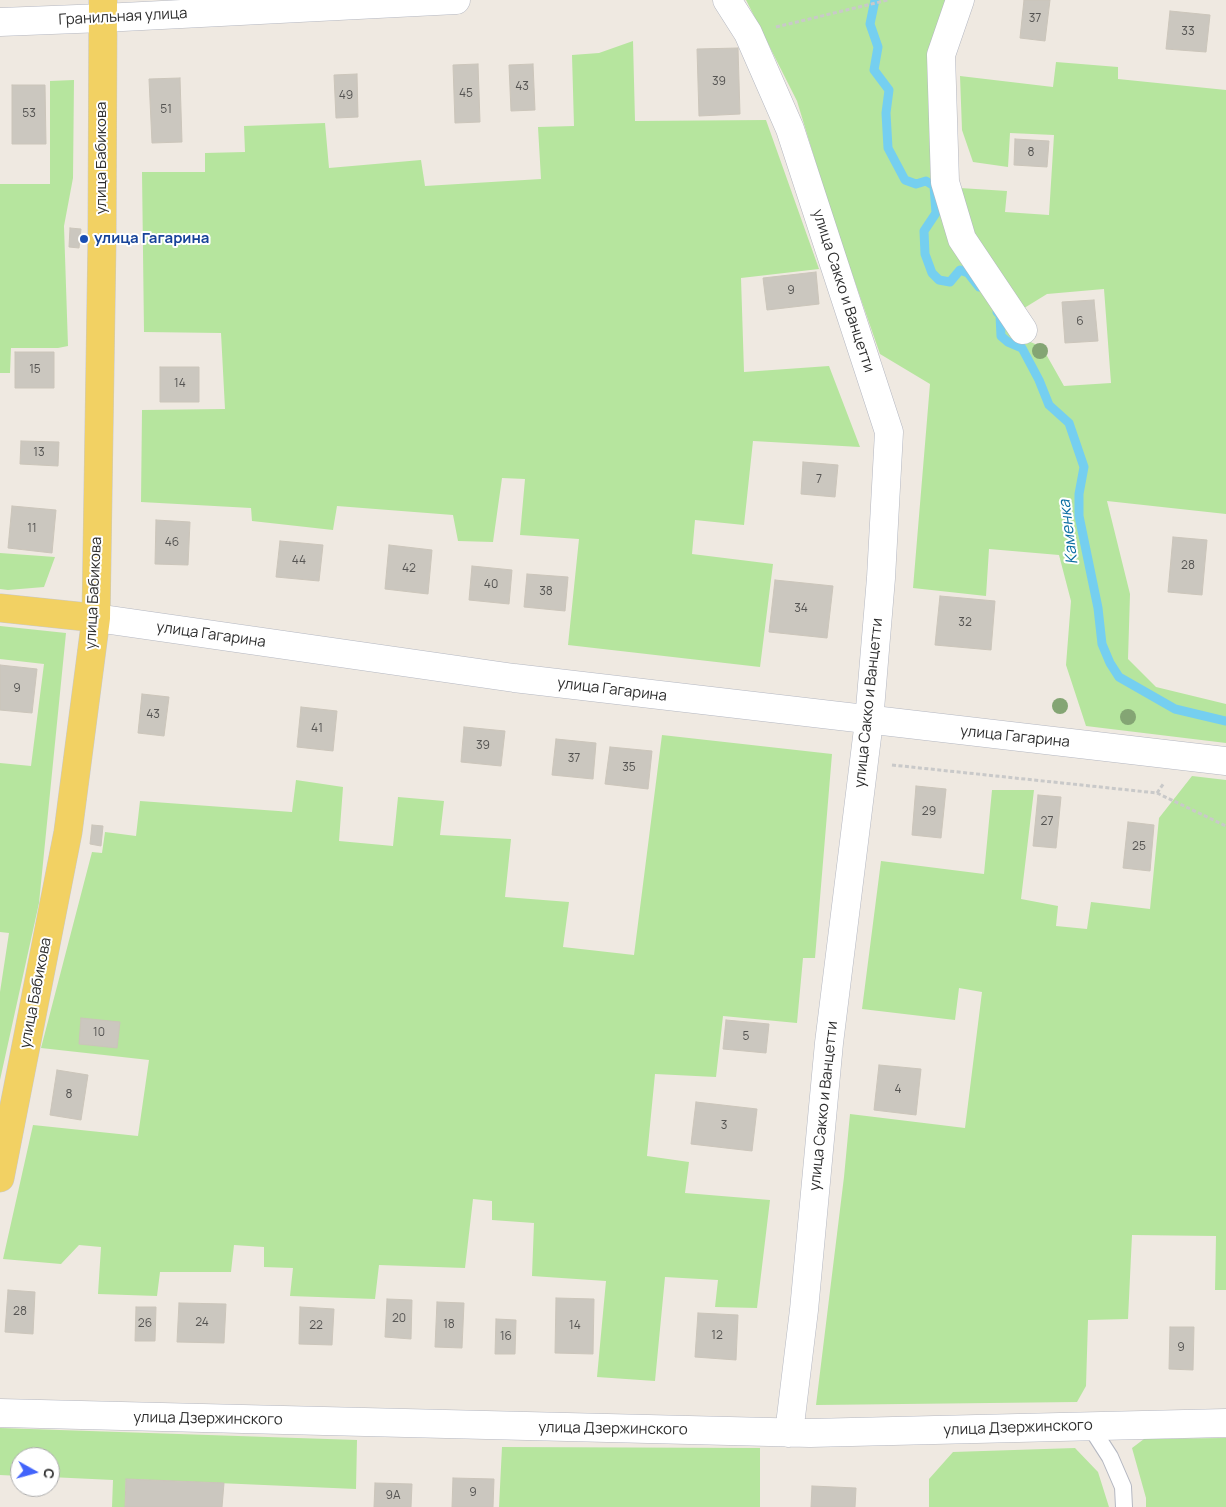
<!DOCTYPE html>
<meta charset="utf-8">
<style>
body{margin:0}
#map{position:relative;width:1226px;height:1507px;overflow:hidden;background:#efe9e1;font-family:Manrope,sans-serif}
canvas{display:block}
.north{position:absolute;left:10px;top:1447px;width:50px;height:50px;box-sizing:border-box;background:#fff;border:1px solid #ababab;border-radius:50%;rotate:97deg;font-size:14px;font-weight:700;line-height:20px;text-align:center;color:#2e2e2e}
.north::after{content:'';display:block;margin:auto;width:18px;height:22px;background:#4264fb;clip-path:polygon(50% 0,100% 100%,50% 72%,0 100%)}
</style>
<div id="map">
<canvas width="1226" height="1507"></canvas>
<div class="north">С</div>
</div>
<script>
const c = document.querySelector('canvas').getContext('2d');
c.lineJoin = 'round';
function paint(path, color) {
  c.fillStyle = color;
  c.fill(path, 'evenodd');
}
function shape(rows) {
  const path = new Path2D();
  for (const r of rows) {
    path.moveTo(r[0], r[1]);
    for (let i = 2; i < r.length; i += 2) path.lineTo(r[i], r[i + 1]);
  }
  return path;
}
function strokePath(path, color, width, dash) {
  c.strokeStyle = color;
  c.lineWidth = width;
  c.lineCap = dash ? 'butt' : 'round';
  c.setLineDash(dash || []);
  c.stroke(path);
}
function label(font, color, halo, rows, align = 'center') {
  c.font = font + ' Manrope,sans-serif';
  c.lineWidth = 4;
  c.setLineDash([]);
  c.textBaseline = 'middle';
  c.strokeStyle = halo;
  c.fillStyle = color;
  for (const [text, x, y, turn = 0] of rows) {
    c.save();
    c.translate(x, y);
    c.rotate((+turn || 0) * Math.PI / 180);
    c.textAlign = isNaN(turn) ? turn : align;
    if (halo) c.strokeText(text, 0, 0);
    c.fillText(text, 0, 0);
    c.restore();
  }
}
const green = shape([
 [746,0,950,0,936,180,1012,334,1042,347,1064,386,1111,383,1104,289,1047,294,1021,310,970,230,960,188,1007,191,1005,212,1049,215,1054,135,1010,133,1008,167,973,162,962,130,960,76,1053,87,1056,62,1118,67,1118,79,1226,90,1226,514,1107,501,1130,594,1128,659,1156,687,1226,704,1226,743,1086,726,1066,665,1071,601,1059,555,989,549,986,596,913,588,930,384,880,354,832,216,797,101],
 [633,41,635,121,766,120,819,269,741,278,744,372,829,366,860,447,753,441,744,525,695,520,692,554,773,564,760,667,568,645,579,539,520,535,525,479,502,478,493,542,458,541,453,515,337,506,333,530,252,521,251,508,141,502,142,410,225,409,221,333,144,332,142,172,205,172,205,153,245,152,244,126,325,123,329,168,421,160,425,186,541,179,538,127,574,126,572,55,599,53],
 [74,80,73,178,64,226,68,346,58,348,11,348,10,373,0,373,0,184,50,184,50,81],
 [0,553,55,557,44,587,8,590,0,589],
 [0,626,66,633,39,903,0,1080,0,992,9,933,0,932,0,763,31,766,44,664,0,659],
 [662,735,832,754,815,958,803,958,797,1023,723,1016,716,1077,655,1074,647,1156,689,1162,685,1193,770,1200,757,1308,715,1307,718,1280,665,1277,655,1381,597,1377,606,1281,532,1276,534,1223,492,1220,492,1201,473,1199,465,1268,379,1265,375,1299,290,1296,293,1268,264,1267,264,1247,234,1245,231,1272,160,1272,157,1296,98,1294,101,1247,79,1245,61,1264,3,1259,33,1125,138,1136,149,1060,41,1048,92,852,102,853,105,832,136,836,140,801,292,812,296,780,343,787,339,841,393,846,398,797,444,801,440,835,511,839,505,897,569,902,563,947,634,955],
 [1192,776,1226,780,1226,1290,1215,1290,1216,1236,1132,1235,1128,1319,1088,1320,1086,1386,1077,1402,816,1405,844,1177,850,1114,965,1128,982,992,959,988,955,1020,862,1009,881,861,984,874,992,790,1034,790,1021,899,1058,906,1056,926,1087,929,1091,902,1150,909,1159,818],
 [0,1428,357,1440,356,1489,126,1479,125,1507,112,1507,113,1480,50,1477,50,1457,20,1457,20,1476,0,1475],
 [1226,1438,1226,1507,1146,1507,1146,1498,1132,1448,1144,1439],
 [502,1447,760,1448,760,1507,499,1507],
 [1075,1448,1098,1472,1109,1507,929,1507,929,1479,953,1452]
]);
const stream = shape([
 [875,0,870,24,878,47,874,70,889,90,886,113,888,148,905,180,916,184,926,181,934,186,936,213,924,231,925,254,932,273,939,280,950,282,960,270,968,273,979,287],
 [997,312,1000,315,1001,336,1008,342,1022,348,1039,380,1049,405,1069,423,1084,467,1079,494,1079,516,1098,608,1102,644,1110,663,1119,677,1175,709,1226,721]
]);
const building = shape([
 [1024,0,1050,0,1045,41,1020,38,1024,0],
 [1170,11,1210,15,1206,52,1166,49,1170,11],
 [738,48,740,114,699,116,697,49,738,48],
 [478,64,480,122,455,123,453,65,478,64],
 [533,64,535,110,511,111,509,65,533,64],
 [357,74,358,117,336,118,334,75,357,74],
 [180,78,182,142,152,143,149,79,180,78],
 [12,85,45,85,46,144,12,144,12,85],
 [1015,139,1049,141,1047,167,1014,165,1015,139],
 [70,228,81,229,79,248,69,247,70,228],
 [816,272,819,304,767,310,763,278,816,272],
 [1094,300,1098,341,1065,343,1062,302,1094,300],
 [15,352,54,352,54,388,15,388,15,352],
 [160,367,199,367,199,402,160,402,160,367],
 [21,441,59,442,58,466,20,464,21,441],
 [803,462,838,465,835,497,801,494,803,462],
 [12,506,56,510,52,553,8,548,12,506],
 [156,520,190,522,188,565,155,564,156,520],
 [1173,537,1207,540,1202,595,1168,592,1173,537],
 [280,541,323,545,319,581,276,577,280,541],
 [389,545,432,550,428,594,385,589,389,545],
 [472,566,512,570,509,604,469,600,472,566],
 [527,574,568,577,565,611,524,607,527,574],
 [775,580,833,586,827,638,769,632,775,580],
 [940,596,995,601,991,650,935,645,940,596],
 [0,665,37,669,32,713,0,710,0,665],
 [142,694,169,697,164,736,138,733,142,694],
 [301,707,337,711,333,751,297,747,301,707],
 [464,727,505,731,501,766,461,762,464,727],
 [556,739,596,743,593,779,552,775,556,739],
 [610,747,652,751,648,789,605,784,610,747],
 [916,786,946,789,941,838,912,835,916,786],
 [1038,795,1061,797,1056,848,1033,846,1038,795],
 [1128,822,1154,825,1150,871,1123,868,1128,822],
 [92,825,103,826,101,846,90,844,92,825],
 [81,1018,120,1022,117,1048,79,1044,81,1018],
 [726,1020,769,1024,766,1053,723,1049,726,1020],
 [879,1065,921,1069,916,1115,874,1110,879,1065],
 [57,1070,88,1075,81,1120,50,1115,57,1070],
 [696,1102,757,1109,752,1151,691,1144,696,1102],
 [8,1290,35,1292,33,1334,5,1332,8,1290],
 [556,1298,594,1299,593,1354,555,1353,556,1298],
 [387,1299,412,1300,411,1339,385,1337,387,1299],
 [437,1302,464,1303,462,1348,435,1347,437,1302],
 [179,1303,226,1304,224,1343,177,1342,179,1303],
 [136,1307,156,1307,155,1341,135,1341,136,1307],
 [300,1307,334,1309,332,1345,299,1344,300,1307],
 [698,1313,738,1315,736,1360,695,1357,698,1313],
 [496,1319,516,1320,515,1354,495,1354,496,1319],
 [1170,1327,1194,1327,1193,1370,1169,1369,1170,1327],
 [453,1478,494,1479,493,1507,452,1507,453,1478],
 [126,1479,224,1483,222,1507,125,1507,126,1479],
 [375,1483,412,1484,411,1507,374,1507,375,1483],
 [812,1486,856,1488,855,1507,811,1507,812,1486]
]);
const path = shape([
 [776,27,888,0],
 [892,765,1157,793,1226,826],
 [1157,793,1164,783]
]);
const lane = shape([
 [1090,1426,1110,1457,1123,1487,1124,1507]
]);
const street = shape([
 [727,0,748,33,790,129,889,432,881,578,869,721,829,1043,804,1310,789,1433],
 [960,0,941,55,945,182,962,239,1023,330],
 [0,22,103,18,456,0],
 [0,1413,810,1433,1226,1423]
]);
const secondary = shape([
 [96,618,514,678,1226,761]
]);
const primary = shape([
 [0,608,96,618],
 [0,1178,68,832,96,618,102,240,103,0]
]);
const trees = [
 [1040,351],
 [1060,706],
 [1128,717]
];
const markers = [
 [84,239,5,"#1a4fb4"]
];
const numberNames = [
 ["37",1035,19],
 ["33",1188,32],
 ["39",719,82],
 ["43",522,87],
 ["45",466,94],
 ["49",346,96],
 ["51",166,110],
 ["53",29,114],
 ["8",1031,153],
 ["9",791,291],
 ["6",1080,322],
 ["15",35,370],
 ["14",180,384],
 ["13",39,453],
 ["7",819,480],
 ["11",32,529],
 ["46",172,543],
 ["44",299,561],
 ["28",1188,566],
 ["42",409,569],
 ["40",491,585],
 ["38",546,592],
 ["34",801,609],
 ["32",965,623],
 ["9",17,689],
 ["43",153,715],
 ["41",317,729],
 ["39",483,746],
 ["37",574,759],
 ["35",629,768],
 ["29",929,812],
 ["27",1047,822],
 ["25",1139,847],
 ["10",99,1033],
 ["5",746,1037],
 ["4",898,1090],
 ["8",69,1095],
 ["3",724,1126],
 ["28",20,1312],
 ["20",399,1319],
 ["24",202,1323],
 ["26",145,1324],
 ["18",449,1325],
 ["22",316,1326],
 ["14",575,1326],
 ["12",717,1336],
 ["16",506,1337],
 ["9",1181,1348],
 ["9",473,1493],
 ["9А",393,1496]
];
const streetNames = [
 ["Гранильная улица",123,17,-3],
 ["улица Бабикова",102,158,-90],
 ["улица Сакко и Ванцетти",843,291,72],
 ["улица Бабикова",94,593,-87],
 ["улица Гагарина",211,635,8],
 ["улица Гагарина",612,690,7],
 ["улица Сакко и Ванцетти",869,703,-84],
 ["улица Гагарина",1015,737,6],
 ["улица Бабикова",36,993,-79],
 ["улица Сакко и Ванцетти",824,1106,-84],
 ["улица Дзержинского",208,1419,1],
 ["улица Дзержинского",1018,1428,-2],
 ["улица Дзержинского",613,1429,1]
];
const transitNames = [
 ["улица Гагарина",94,239]
];
const waterNames = [
 ["Каменка",1069,532,-97]
];
paint(green, '#b6e59e');
strokePath(stream, '#75cff0', 9);
paint(building, '#cbc7bf');
strokePath(building, '#cbc5ba', 1);
strokePath(lane, '#b4b7c1', 18);
strokePath(street, '#b4b7c1', 29);
strokePath(secondary, '#b4b7c1', 29);
strokePath(primary, '#c9c9c9', 29);
strokePath(path, '#c9c9c9', 3, [4, 2.5]);
strokePath(lane, '#fff', 16);
strokePath(street, '#fff', 28);
strokePath(secondary, '#fff', 28);
strokePath(primary, '#f2d163', 28);
c.fillStyle = '#84a574';
for (const [x, y] of trees) {
  c.beginPath();
  c.arc(x, y, 8, 0, 2 * Math.PI);
  c.fill();
}
for (const [x, y, r, color] of markers) {
  const dot = new Path2D();
  dot.arc(x, y, r, 0, 2 * Math.PI);
  c.fillStyle = color;
  c.fill(dot);
  strokePath(dot, '#fff', 2);
}
label('12px', '#555452', null, numberNames);
label('15px', '#2e2e2e', '#fff', streetNames);
label('bold 15px', '#164399', '#fff', transitNames, 'left');
label('italic 16px', '#0d6fa3', '#fff', waterNames);
</script>
